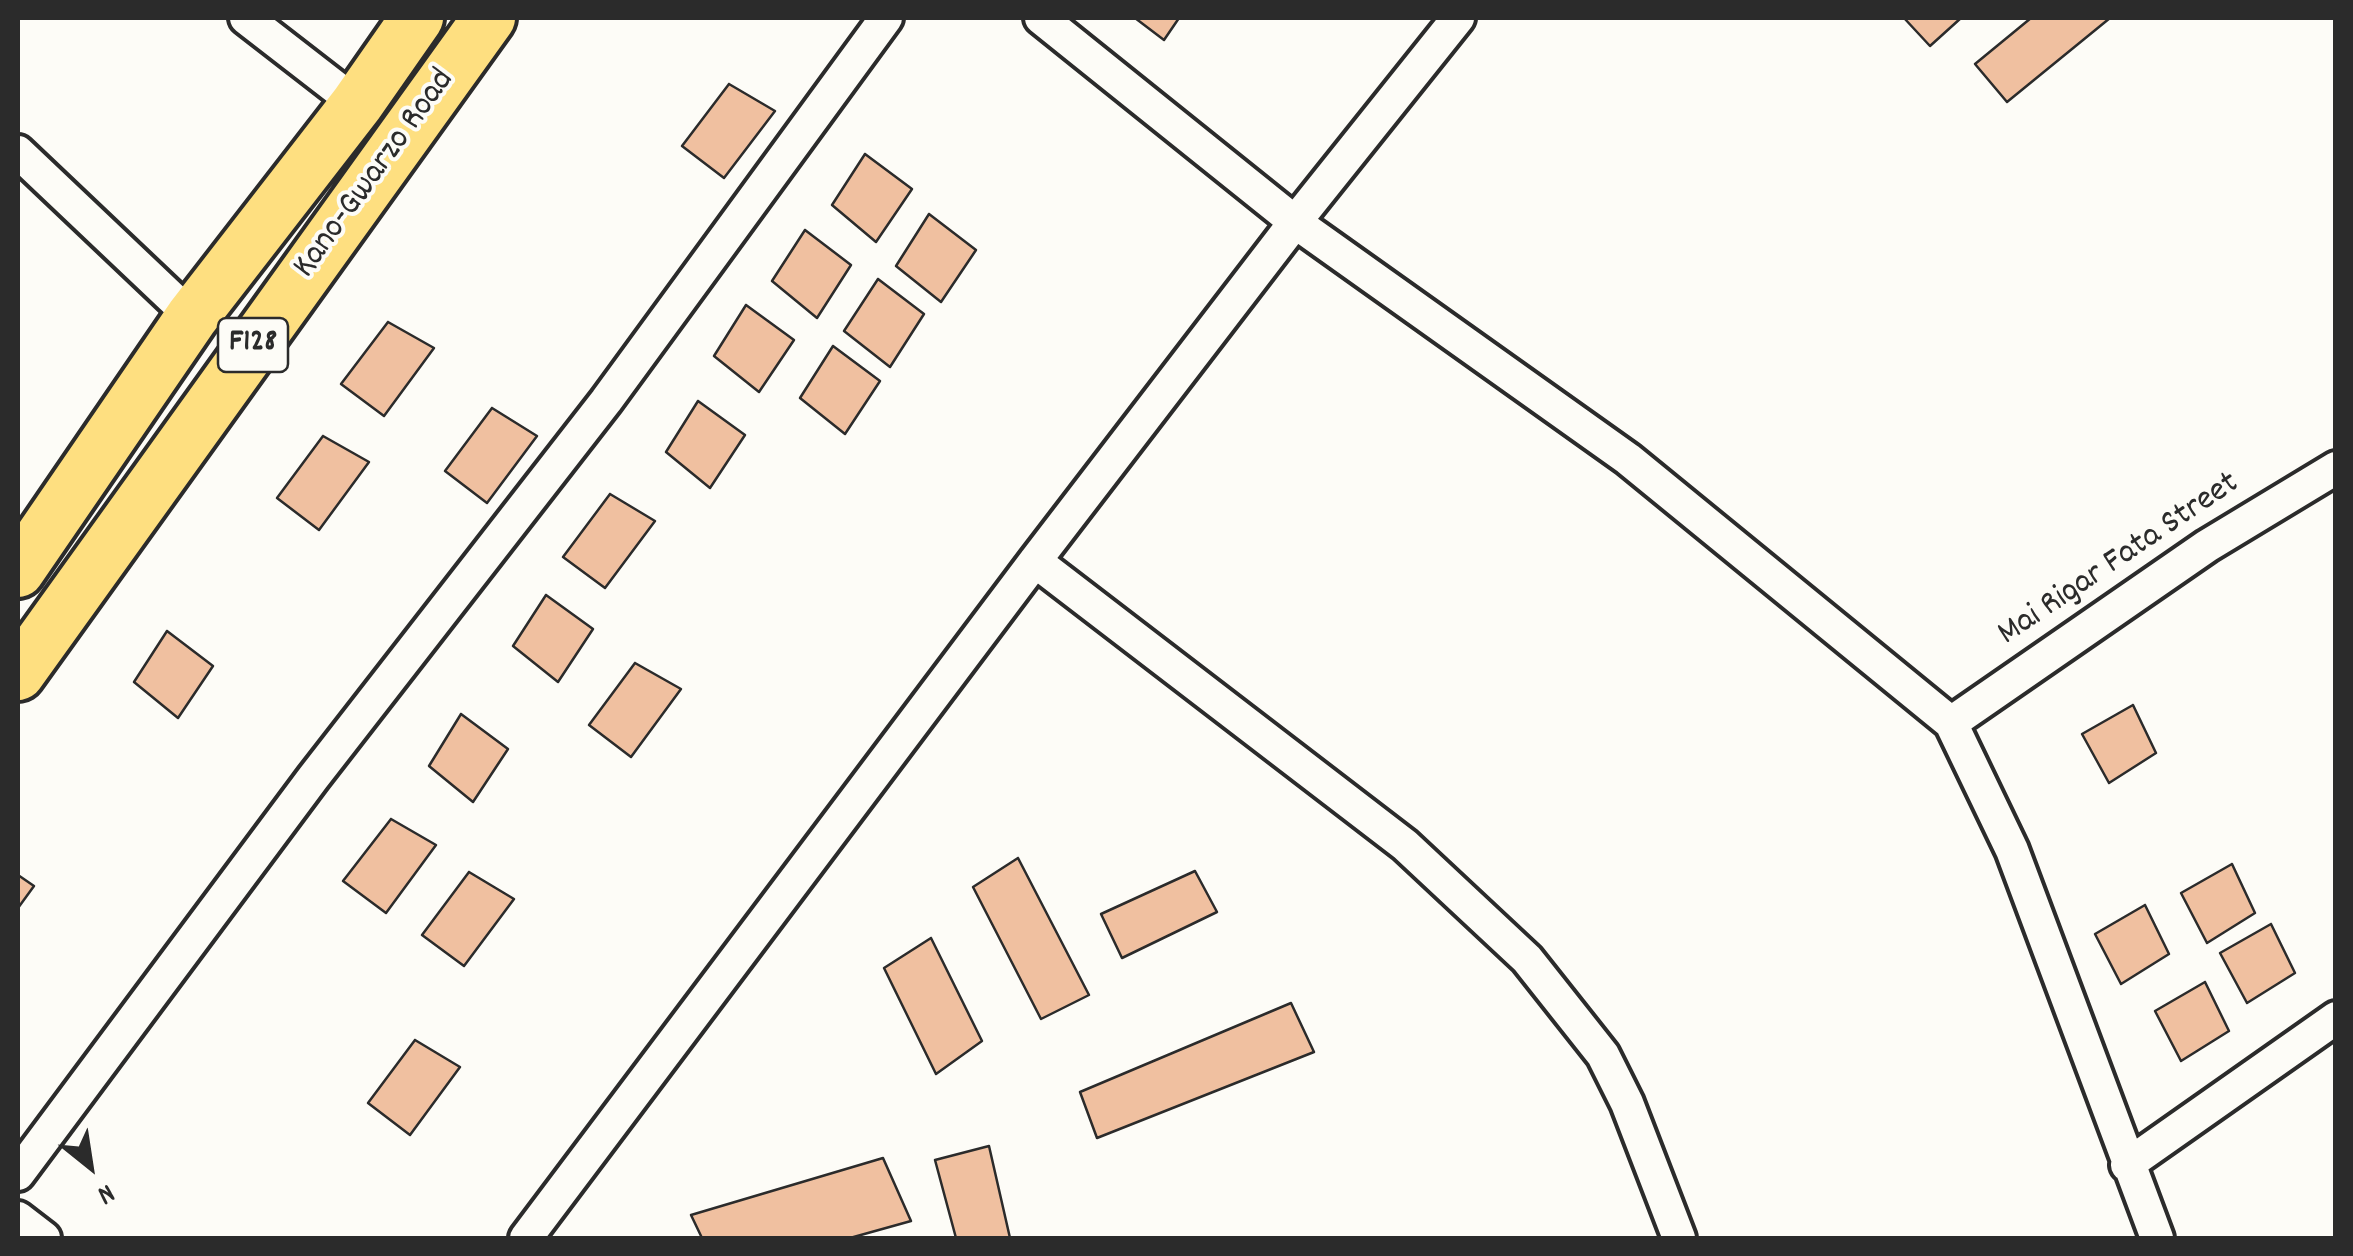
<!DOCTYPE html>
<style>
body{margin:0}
#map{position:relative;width:2353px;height:1256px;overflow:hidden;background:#fdfcf7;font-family:Dekko,sans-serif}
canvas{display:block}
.frame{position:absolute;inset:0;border:20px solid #2b2b2b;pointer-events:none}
.north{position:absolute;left:40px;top:1116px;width:100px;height:100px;-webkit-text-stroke:8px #fdfcf7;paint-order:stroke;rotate:150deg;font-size:28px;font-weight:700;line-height:40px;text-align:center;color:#2b2b2b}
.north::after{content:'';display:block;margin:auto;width:35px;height:45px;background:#2b2b2b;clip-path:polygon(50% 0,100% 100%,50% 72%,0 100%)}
</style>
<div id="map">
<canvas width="2353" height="1256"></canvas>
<div class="frame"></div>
<div class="north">N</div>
</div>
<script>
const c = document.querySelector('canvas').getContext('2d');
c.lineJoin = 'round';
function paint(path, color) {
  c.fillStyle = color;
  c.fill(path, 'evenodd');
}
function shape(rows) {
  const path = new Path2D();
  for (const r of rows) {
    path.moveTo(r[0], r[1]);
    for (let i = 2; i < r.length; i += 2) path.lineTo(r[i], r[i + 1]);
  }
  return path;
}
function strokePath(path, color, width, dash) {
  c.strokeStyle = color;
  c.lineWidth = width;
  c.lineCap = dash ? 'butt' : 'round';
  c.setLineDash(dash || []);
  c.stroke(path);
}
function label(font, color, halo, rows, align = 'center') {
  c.font = font + ' Dekko,sans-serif';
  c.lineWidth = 8;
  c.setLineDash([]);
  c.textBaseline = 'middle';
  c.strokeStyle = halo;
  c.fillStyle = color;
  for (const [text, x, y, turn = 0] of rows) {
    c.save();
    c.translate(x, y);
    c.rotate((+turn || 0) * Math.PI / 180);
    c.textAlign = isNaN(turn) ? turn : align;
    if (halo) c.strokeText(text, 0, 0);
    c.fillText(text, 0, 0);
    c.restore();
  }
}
const building = shape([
 [1135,18,1179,18,1164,40,1135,18],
 [1904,18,1961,18,1930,46,1904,18],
 [2031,18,2110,18,2007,102,1975,64,2031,18],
 [729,84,775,111,724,178,682,146,729,84],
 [865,154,912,189,876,242,832,205,865,154],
 [929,214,976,250,941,302,896,266,929,214],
 [805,230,851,265,817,318,772,281,805,230],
 [878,279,924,314,890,367,844,331,878,279],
 [746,305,794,340,759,392,714,356,746,305],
 [388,322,434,348,384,416,341,384,388,322],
 [833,346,880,381,845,434,800,398,833,346],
 [698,401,745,435,710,488,666,452,698,401],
 [492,408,537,436,487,503,445,471,492,408],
 [323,436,369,462,319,530,277,498,323,436],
 [610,494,655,521,605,588,563,557,610,494],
 [546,595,593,629,558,682,513,646,546,595],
 [167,631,213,666,178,718,134,682,167,631],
 [635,663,681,689,631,757,589,725,635,663],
 [2133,705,2156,753,2109,783,2082,734,2133,705],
 [461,714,508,749,473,802,429,766,461,714],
 [391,819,436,845,386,913,343,881,391,819],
 [1018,858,1089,995,1041,1019,973,887,1018,858],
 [2232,864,2255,913,2207,943,2181,893,2232,864],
 [1195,871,1217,912,1122,958,1101,914,1195,871],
 [469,872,514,899,464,966,422,935,469,872],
 [18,875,34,886,18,908,18,875],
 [2145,905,2169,954,2121,984,2095,934,2145,905],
 [2271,924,2295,973,2247,1003,2220,953,2271,924],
 [931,938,982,1041,936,1074,884,968,931,938],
 [2205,982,2229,1031,2181,1061,2155,1011,2205,982],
 [1291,1003,1314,1052,1097,1138,1080,1092,1291,1003],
 [415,1040,460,1067,410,1135,368,1103,415,1040],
 [989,1146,1010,1238,956,1238,935,1160,989,1146],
 [883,1158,911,1221,850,1238,702,1238,691,1215,883,1158]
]);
const minor = shape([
 [246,18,357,104],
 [1041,18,1295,222,1628,459,1951,723,2012,850,2157,1238],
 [18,152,192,317],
 [1035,561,1405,845,1527,959,1603,1055,1627,1103,1679,1238],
 [1951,723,2207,546,2336,468],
 [2127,1165,2336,1018],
 [18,1174,313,778,606,401,886,18],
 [18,1218,44,1238],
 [526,1238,1035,561,1295,222,1458,18]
]);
const primary = shape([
 [18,571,192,317,357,104,417,18],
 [18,674,489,18]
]);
const shields = [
 [253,345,70]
];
const shieldNames = [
 ["F128",253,345]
];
const streetNames = [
 ["Kano-Gwarzo Road",376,175,-54],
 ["Mai Rigar Fata Street",2120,561,-34]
];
paint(building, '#f0c0a0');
strokePath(building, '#2b2b2b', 2.5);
strokePath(minor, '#2b2b2b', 40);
strokePath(primary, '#2b2b2b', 60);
strokePath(minor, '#fdfcf7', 32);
strokePath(primary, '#fedf80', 52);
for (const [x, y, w] of shields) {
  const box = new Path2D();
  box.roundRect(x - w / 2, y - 27, w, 54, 8);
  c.fillStyle = '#fdfcf7';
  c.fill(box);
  strokePath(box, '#2b2b2b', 2.5);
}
label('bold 32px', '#2b2b2b', null, shieldNames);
label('35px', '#2b2b2b', '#fdfcf7', streetNames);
</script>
